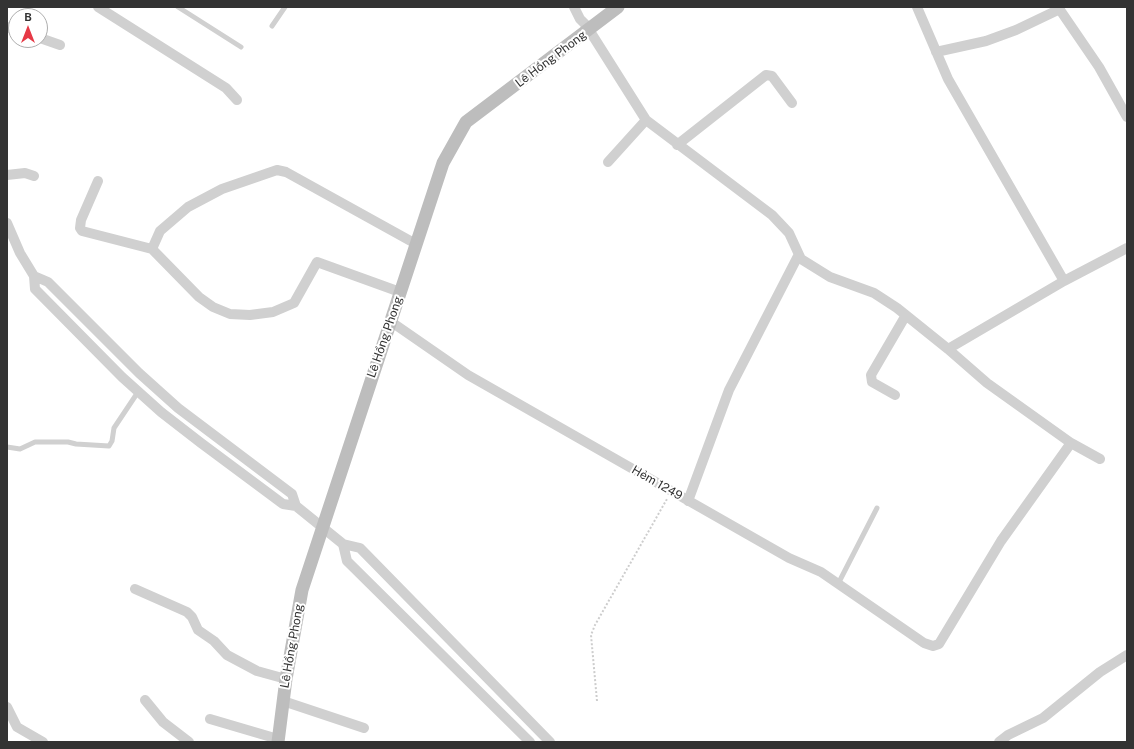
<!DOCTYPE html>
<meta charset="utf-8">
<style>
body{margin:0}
#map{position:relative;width:1134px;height:749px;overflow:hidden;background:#fff;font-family:"Public Sans",sans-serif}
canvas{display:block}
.frame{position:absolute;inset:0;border:8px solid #333;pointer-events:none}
.north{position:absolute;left:8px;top:8px;width:40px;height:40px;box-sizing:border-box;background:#fff;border:1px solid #adadad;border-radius:50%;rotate:0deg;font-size:11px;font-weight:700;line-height:16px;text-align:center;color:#333}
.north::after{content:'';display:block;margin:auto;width:14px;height:18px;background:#e63946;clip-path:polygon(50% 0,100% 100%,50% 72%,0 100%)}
</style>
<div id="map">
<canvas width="1134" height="749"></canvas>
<div class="frame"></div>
<div class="north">B</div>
</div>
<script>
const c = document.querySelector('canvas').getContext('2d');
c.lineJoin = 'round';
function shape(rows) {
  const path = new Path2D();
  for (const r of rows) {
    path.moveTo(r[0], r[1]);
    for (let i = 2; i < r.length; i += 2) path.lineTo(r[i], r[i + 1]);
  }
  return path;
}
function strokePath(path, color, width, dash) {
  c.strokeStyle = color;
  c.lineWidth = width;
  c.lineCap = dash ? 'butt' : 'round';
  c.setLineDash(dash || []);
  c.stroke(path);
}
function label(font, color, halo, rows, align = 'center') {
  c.font = font + ' "Public Sans",sans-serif';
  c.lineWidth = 4;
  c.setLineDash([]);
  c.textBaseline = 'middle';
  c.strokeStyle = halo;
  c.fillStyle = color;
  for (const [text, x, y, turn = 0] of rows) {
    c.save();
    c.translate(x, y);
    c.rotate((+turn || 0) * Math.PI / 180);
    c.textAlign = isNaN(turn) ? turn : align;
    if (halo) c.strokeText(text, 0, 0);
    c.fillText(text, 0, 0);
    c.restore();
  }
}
const path = shape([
 [597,701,591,635,595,625,667,499]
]);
const lane = shape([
 [178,7,241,47],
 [272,26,285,7],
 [7,447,20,449,35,442,68,442,76,444,109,446,112,441,114,428,138,392],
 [838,584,877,508]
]);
const street = shape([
 [98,7,226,88,237,100],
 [574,7,580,19,586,25,646,120,772,215,789,233,801,259,830,277,874,293,897,308,948,349,987,383,1071,443,1100,459],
 [917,7,948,79,1064,281],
 [1058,7,1099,67,1127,117],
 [7,27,16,30],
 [40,38,60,45],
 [936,52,986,41,1016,30,1060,9],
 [677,145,766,75,772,76,792,103],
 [608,162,646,120],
 [7,175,25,173,34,176],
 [98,181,81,220,80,228,82,231,152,249,160,231,188,207,222,189,277,170,286,172,416,244],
 [7,223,20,253,34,276,35,289,122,377,161,412,201,443,283,504,296,506,292,494,178,408,139,373,48,282,34,276],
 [152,249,199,297,213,307,230,314,250,315,273,312,294,303,317,262,400,292],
 [390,321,468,375,789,558,821,572,924,643,933,646,939,644,1001,541,1071,443],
 [948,349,1064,281,1127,248],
 [895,395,872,382,871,375,906,315],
 [688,501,729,390,798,256],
 [296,506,343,544,360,548,550,742],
 [343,544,347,561,530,742],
 [135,589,187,612,192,617,198,630,214,641,227,655,257,671,286,679],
 [145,700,163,722,189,742],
 [283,701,364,728],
 [7,707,17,727,43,742],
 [210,719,278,739],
 [999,742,1008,735,1043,718,1100,672,1127,655]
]);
const secondary = shape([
 [278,742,286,679,302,590,443,163,466,122,618,7]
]);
const streetNames = [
 ["Lê Hồng Phong",551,59,-37],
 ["Lê Hồng Phong",385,337,-71],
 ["Hẻm 1249",657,483,30],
 ["Lê Hồng Phong",292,646,-80]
];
strokePath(path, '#cdcdcd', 2, [2, 2]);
strokePath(lane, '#d0d0d0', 5);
strokePath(street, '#d0d0d0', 10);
strokePath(secondary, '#bdbdbd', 13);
label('12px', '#333', '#fff', streetNames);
</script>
